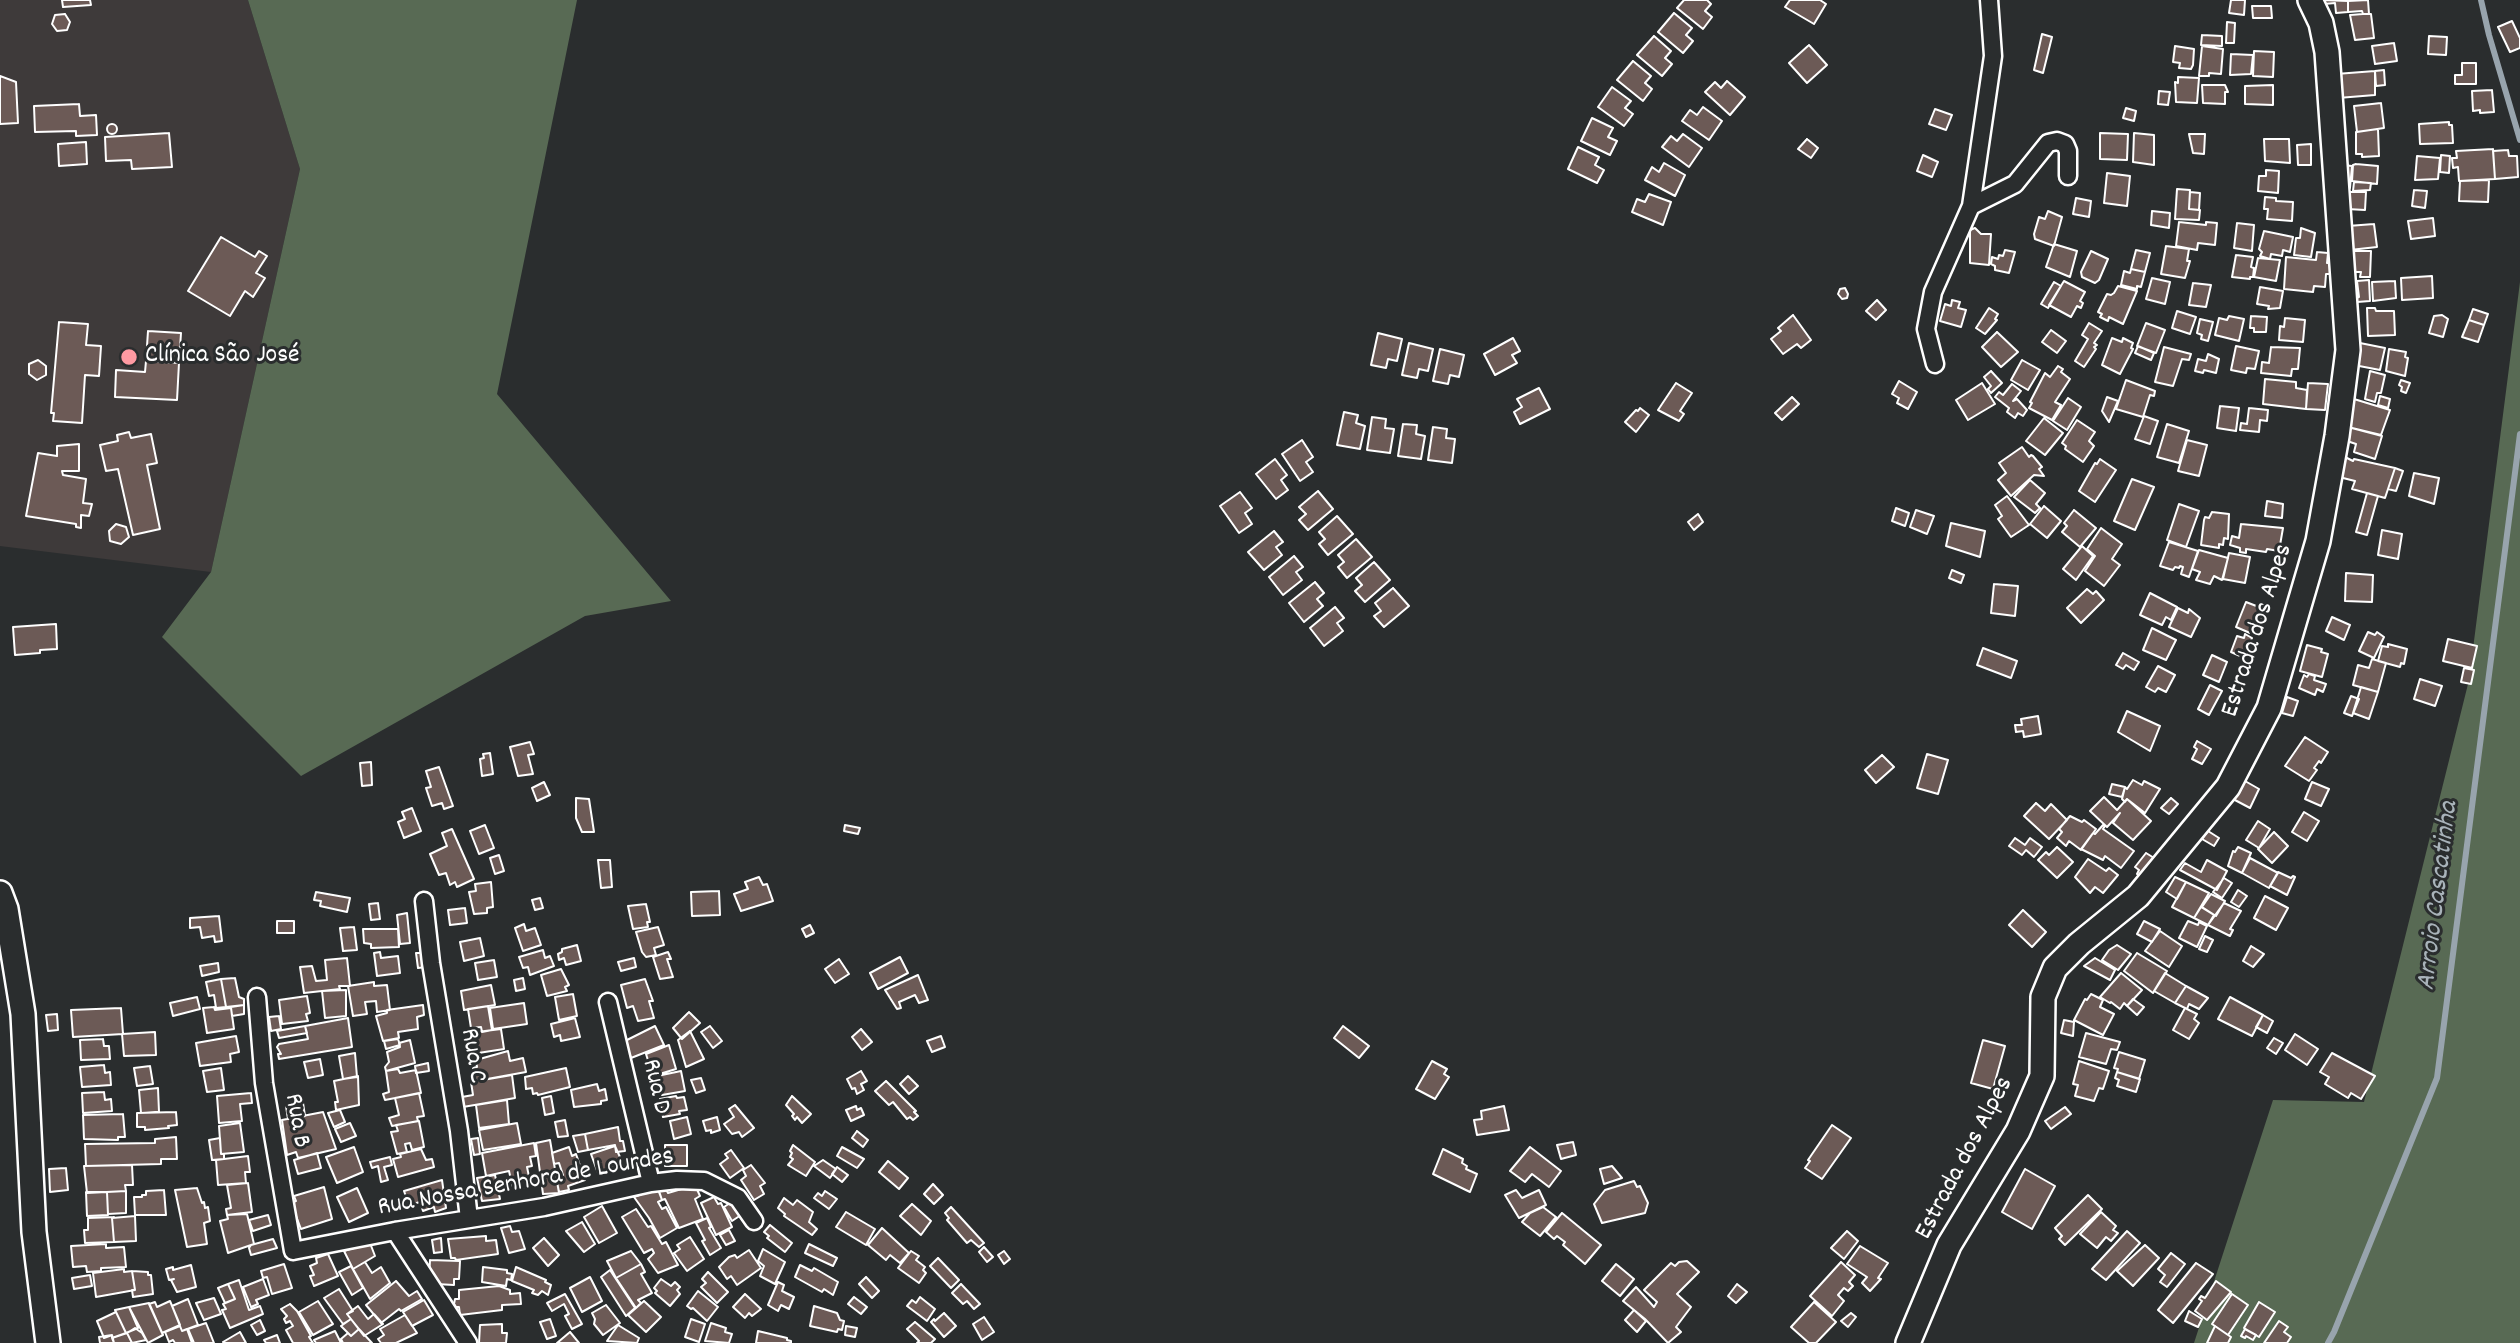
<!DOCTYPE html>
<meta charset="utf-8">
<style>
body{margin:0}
canvas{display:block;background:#2a2d2e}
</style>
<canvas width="2520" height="1343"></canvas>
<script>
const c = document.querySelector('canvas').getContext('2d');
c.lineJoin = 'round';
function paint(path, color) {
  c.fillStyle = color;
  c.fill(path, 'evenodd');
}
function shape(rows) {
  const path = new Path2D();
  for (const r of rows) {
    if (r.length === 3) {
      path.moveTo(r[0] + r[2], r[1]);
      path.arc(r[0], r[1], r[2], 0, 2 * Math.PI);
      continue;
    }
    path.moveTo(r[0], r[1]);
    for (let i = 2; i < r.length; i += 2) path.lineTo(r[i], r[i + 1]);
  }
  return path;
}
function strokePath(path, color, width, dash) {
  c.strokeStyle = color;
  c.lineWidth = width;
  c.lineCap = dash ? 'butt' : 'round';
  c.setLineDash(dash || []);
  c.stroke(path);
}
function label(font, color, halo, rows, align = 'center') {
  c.font = font + ' Dekko,sans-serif';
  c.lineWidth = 6;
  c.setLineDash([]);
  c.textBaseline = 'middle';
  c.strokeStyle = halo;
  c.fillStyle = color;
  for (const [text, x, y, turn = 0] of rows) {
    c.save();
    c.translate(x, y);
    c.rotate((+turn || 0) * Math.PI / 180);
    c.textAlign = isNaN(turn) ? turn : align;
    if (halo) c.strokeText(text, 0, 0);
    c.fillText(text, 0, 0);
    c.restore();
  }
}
const built = shape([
 [0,0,248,0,300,169,211,572,0,546]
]);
const green = shape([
 [248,0,577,0,497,394,671,601,585,616,301,776,162,637,211,572,300,169],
 [2520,282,2520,1343,2194,1343,2273,1100,2364,1102,2469,680]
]);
const stream = shape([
 [2481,0,2489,35,2520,140],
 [2328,1343,2334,1332,2437,1078,2520,434]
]);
const building = shape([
 [62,0,90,0,91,5,63,7,62,0],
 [1684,0,1707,0,1711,4,1705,11,1712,17,1703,29,1677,8,1684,0],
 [1790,0,1820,0,1826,4,1814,24,1785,7,1790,0],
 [2231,0,2245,0,2244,15,2229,13,2231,0],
 [2322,0,2348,1,2348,12,2336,13,2335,3,2324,4,2322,0],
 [2368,0,2369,14,2363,14,2362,11,2348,12,2348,1,2368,0],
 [2252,6,2271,6,2272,18,2253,18,2252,6],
 [1674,13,1692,28,1686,35,1693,41,1683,53,1658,32,1674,13],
 [65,14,70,22,67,30,57,31,52,24,55,15,65,14],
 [2363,14,2371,14,2374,38,2355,40,2350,15,2363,14],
 [2512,21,2520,38,2520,48,2510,52,2498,27,2512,21],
 [2227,22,2235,23,2234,43,2226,43,2227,22],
 [2042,34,2052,37,2043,73,2034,70,2042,34],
 [2202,35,2222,36,2222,46,2201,45,2202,35],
 [1654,36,1671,51,1665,58,1672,64,1662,76,1637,55,1654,36],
 [2429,36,2447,37,2446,55,2428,54,2429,36],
 [2394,43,2397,61,2375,64,2372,46,2394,43],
 [1809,45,1827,65,1807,83,1789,63,1809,45],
 [2175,46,2194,49,2193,65,2191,69,2179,68,2180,63,2173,62,2175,46],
 [2202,46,2223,49,2221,74,2209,73,2209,76,2199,76,2202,46],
 [2254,51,2274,52,2273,77,2253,76,2254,51],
 [2231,54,2253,55,2251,74,2230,75,2231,54],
 [1633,61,1651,76,1645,83,1652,89,1643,101,1617,80,1633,61],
 [2462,63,2476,63,2476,84,2455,84,2455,75,2462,75,2462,63],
 [2384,70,2385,85,2376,86,2375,71,2384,70],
 [2375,71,2375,95,2338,98,2336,74,2375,71],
 [0,76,16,82,18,123,0,124,0,76],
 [2178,77,2199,78,2197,103,2176,102,2175,82,2178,83,2178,77],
 [1727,81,1745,97,1730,115,1705,92,1715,82,1721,88,1727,81],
 [2202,85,2225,85,2228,92,2225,92,2225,104,2203,103,2202,85],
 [2273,85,2273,105,2245,104,2245,86,2273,85],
 [1612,87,1631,101,1625,108,1633,114,1624,126,1598,107,1612,87],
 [2492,90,2494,112,2480,113,2480,110,2473,111,2472,91,2492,90],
 [2159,91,2170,92,2168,105,2158,104,2159,91],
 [2381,103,2384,128,2357,132,2354,106,2381,103],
 [79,104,80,116,96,115,97,135,76,136,76,131,35,132,34,106,79,104],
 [1703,107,1722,121,1709,140,1682,121,1690,110,1697,115,1703,107],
 [2126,108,2136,111,2134,121,2123,118,2126,108],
 [1935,109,1952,115,1946,130,1929,124,1935,109],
 [1592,118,1613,128,1608,137,1617,141,1610,155,1581,141,1592,118],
 [2449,122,2449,125,2452,125,2453,143,2420,144,2419,124,2449,122],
 [112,129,5],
 [2378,129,2379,156,2362,157,2362,154,2356,154,2356,132,2378,129],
 [169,133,172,167,132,169,131,160,106,161,105,137,169,133],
 [2100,133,2128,134,2127,160,2100,159,2100,133],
 [2134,133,2154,135,2154,165,2133,162,2134,133],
 [1683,134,1702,148,1689,167,1662,147,1671,136,1677,141,1683,134],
 [2189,134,2205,134,2204,154,2193,153,2189,134],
 [1807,139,1818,148,1811,158,1798,149,1807,139],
 [2264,139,2289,139,2290,163,2265,161,2264,139],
 [86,142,87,164,59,166,58,144,86,142],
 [2311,144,2311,165,2298,165,2297,145,2311,144],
 [1578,147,1599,157,1595,165,1604,170,1597,183,1568,169,1578,147],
 [2493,149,2495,179,2459,181,2458,167,2453,168,2452,158,2457,158,2456,151,2493,149],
 [2508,150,2509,156,2517,156,2518,177,2495,179,2493,151,2508,150],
 [1923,155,1938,162,1932,177,1917,171,1923,155],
 [2441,155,2450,156,2449,173,2440,172,2441,155],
 [2417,156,2440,158,2438,179,2415,180,2417,156],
 [1664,163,1685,175,1675,196,1645,180,1652,167,1659,172,1664,163],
 [2356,164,2378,166,2377,184,2352,181,2353,165,2356,164],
 [2343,165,2352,166,2350,188,2341,188,2343,165],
 [2266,170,2279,171,2278,193,2258,191,2259,176,2266,176,2266,170],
 [2107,173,2130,176,2127,206,2104,203,2107,173],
 [2489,180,2488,202,2459,201,2460,181,2489,180],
 [2354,182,2371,183,2370,190,2353,191,2354,182],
 [2177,189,2190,190,2189,209,2200,210,2199,220,2175,219,2177,189],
 [2414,190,2427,191,2425,208,2412,206,2414,190],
 [2190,192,2200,193,2199,210,2189,209,2190,192],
 [2348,192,2366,192,2365,210,2347,209,2348,192],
 [1649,194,1671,202,1663,225,1632,212,1637,199,1645,202,1649,194],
 [2265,197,2276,198,2276,201,2293,202,2292,221,2267,219,2268,209,2264,209,2265,197],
 [2076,198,2091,201,2089,217,2073,214,2076,198],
 [2048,211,2062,217,2054,246,2035,239,2034,234,2039,217,2045,219,2048,211],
 [2152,211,2170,213,2169,228,2151,225,2152,211],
 [2433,218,2435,236,2411,239,2408,221,2433,218],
 [2179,222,2206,225,2206,222,2217,223,2215,245,2198,243,2197,250,2176,246,2179,222],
 [2237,223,2254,225,2252,251,2234,248,2237,223],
 [2374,224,2377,247,2350,250,2348,226,2374,224],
 [1975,228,1981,234,1991,234,1989,265,1970,263,1970,230,1975,228],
 [2301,228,2315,233,2311,257,2294,255,2296,238,2300,238,2301,228],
 [2264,231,2293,237,2290,252,2283,250,2282,256,2271,254,2270,259,2260,256,2262,252,2259,249,2264,231],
 [221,237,255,257,259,251,267,256,256,273,265,278,253,297,245,291,230,316,188,291,221,237],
 [2054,244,2077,251,2070,277,2046,267,2054,244],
 [2166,246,2189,249,2187,261,2190,261,2185,278,2161,274,2166,246],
 [2005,250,2015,252,2009,273,1995,270,1995,266,1991,264,1992,257,1998,259,1999,255,2003,256,2005,250],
 [2136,250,2150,253,2145,272,2131,269,2136,250],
 [2091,251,2108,259,2099,280,2095,283,2082,277,2081,272,2091,251],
 [2346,251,2371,251,2370,277,2360,277,2361,272,2347,272,2346,251],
 [2317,252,2328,253,2327,263,2331,263,2330,274,2326,274,2325,287,2314,286,2313,292,2284,289,2286,257,2316,260,2317,252],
 [2236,255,2253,257,2251,267,2254,268,2253,277,2250,277,2250,279,2232,277,2236,255],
 [2258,258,2280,260,2276,281,2254,277,2258,258],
 [2131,269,2145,272,2141,287,2137,286,2137,289,2121,285,2124,271,2130,273,2131,269],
 [2432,276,2433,298,2402,300,2401,278,2432,276],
 [2152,278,2170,282,2165,304,2146,299,2152,278],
 [2369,280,2370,301,2357,302,2356,298,2359,297,2357,281,2369,280],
 [2064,281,2085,292,2080,301,2083,303,2081,308,2077,306,2071,317,2049,305,2064,281],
 [2395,281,2396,298,2373,301,2372,282,2395,281],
 [2054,282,2061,286,2048,308,2041,304,2054,282],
 [2193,283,2211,285,2206,307,2189,305,2193,283],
 [2118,286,2137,291,2123,324,2109,317,2108,321,2100,317,2102,314,2098,312,2107,294,2111,295,2114,293,2118,286],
 [2260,287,2283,291,2280,308,2268,309,2269,306,2257,304,2260,287],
 [1845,288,1848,294,1847,298,1842,299,1838,294,1840,289,1845,288],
 [1877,300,1886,310,1876,320,1866,311,1877,300],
 [1952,300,1960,302,1958,308,1966,310,1961,327,1940,321,1945,304,1951,306,1952,300],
 [1989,308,1998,314,1995,319,1997,320,1985,334,1976,328,1989,308],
 [2367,308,2375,308,2376,311,2394,311,2395,335,2368,336,2367,308],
 [2473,309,2488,314,2484,325,2469,320,2473,309],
 [2177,311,2196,317,2190,334,2172,328,2177,311],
 [1793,315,1811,340,1801,348,1797,344,1783,354,1771,339,1781,331,1778,328,1793,315],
 [2442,315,2448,319,2443,337,2429,333,2434,316,2442,315],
 [2229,316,2244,319,2239,341,2215,335,2219,318,2227,320,2229,316],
 [2251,316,2267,317,2266,332,2254,332,2254,328,2250,328,2251,316],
 [2285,318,2305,320,2303,342,2279,340,2280,326,2284,327,2285,318],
 [2200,319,2213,322,2208,341,2201,339,2202,335,2197,333,2200,319],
 [2469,320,2484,325,2478,342,2462,337,2469,320],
 [59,322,88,324,86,345,101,346,99,376,85,375,82,423,53,421,54,413,51,413,59,322],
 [2089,323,2102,331,2094,343,2097,345,2094,347,2096,349,2084,367,2075,361,2088,339,2082,335,2089,323],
 [2146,323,2165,330,2156,353,2137,346,2146,323],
 [2051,330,2066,341,2057,353,2042,342,2051,330],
 [148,331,181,333,179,363,146,361,148,331],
 [1997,332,2018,352,2001,367,1982,347,1997,332],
 [1378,333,1402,339,1397,361,1388,359,1386,368,1371,365,1378,333],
 [1513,338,1520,351,1512,355,1517,363,1495,375,1484,354,1513,338],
 [2112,338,2122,342,2123,338,2133,343,2131,348,2133,349,2120,374,2102,365,2112,338],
 [1409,343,1433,349,1428,371,1419,369,1417,378,1402,375,1409,343],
 [2360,343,2385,348,2380,370,2354,365,2360,343],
 [2138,346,2154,353,2151,360,2135,353,2138,346],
 [2236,346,2259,351,2255,369,2247,368,2246,373,2231,370,2236,346],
 [2164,347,2191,354,2189,360,2182,359,2173,386,2155,382,2164,347],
 [2271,347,2300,348,2298,369,2292,369,2291,376,2261,373,2262,362,2269,363,2271,347],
 [1440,349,1464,355,1459,377,1450,375,1448,384,1433,381,1440,349],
 [2389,349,2406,352,2405,357,2408,358,2405,376,2386,371,2389,349],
 [2208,354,2219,359,2216,373,2204,370,2203,373,2195,371,2198,359,2206,361,2208,354],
 [38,360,46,366,46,375,37,380,29,374,29,364,38,360],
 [2022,360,2040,370,2028,390,2011,380,2022,360],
 [146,361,179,363,177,400,115,397,116,370,145,372,146,361],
 [2058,366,2063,369,2061,372,2070,379,2055,402,2061,405,2052,420,2029,408,2032,403,2030,402,2045,373,2050,377,2058,366],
 [1991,371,2002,383,1991,393,1988,389,1991,386,1984,377,1991,371],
 [2370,371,2385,375,2381,393,2377,393,2375,402,2365,399,2370,371],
 [2265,379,2296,382,2296,388,2307,390,2306,409,2263,404,2265,379],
 [2126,380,2155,391,2154,396,2150,395,2143,417,2116,409,2126,380],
 [2401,380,2410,383,2406,393,2401,391,2402,387,2399,385,2401,380],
 [1899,381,1917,392,1908,409,1897,403,1899,398,1892,394,1899,381],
 [1676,383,1692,393,1680,411,1684,414,1679,421,1658,410,1676,383],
 [1982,383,1995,404,1968,420,1956,400,1982,383],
 [2308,383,2328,384,2325,410,2306,409,2308,383],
 [2012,384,2021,391,2013,401,2017,399,2027,410,2023,416,2018,413,2015,418,2007,412,2009,408,1995,397,1999,392,2003,395,2012,384],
 [1539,388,1550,409,1520,424,1514,412,1522,407,1517,399,1539,388],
 [2380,396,2390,399,2388,408,2378,405,2380,396],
 [1792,397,1799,404,1782,420,1775,413,1792,397],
 [2107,397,2118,401,2109,422,2102,411,2107,397],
 [2068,398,2081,407,2067,430,2053,421,2068,398],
 [2354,399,2390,410,2381,435,2348,427,2354,399],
 [2220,406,2239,408,2236,431,2217,428,2220,406],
 [1640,408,1649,415,1636,432,1625,422,1636,410,1638,411,1640,408],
 [2249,408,2268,410,2267,421,2260,420,2259,432,2240,430,2241,423,2247,424,2249,408],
 [1344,412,1358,415,1356,423,1365,426,1360,449,1337,445,1344,412],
 [2144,416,2158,421,2150,444,2135,439,2144,416],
 [1372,417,1386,419,1385,428,1394,429,1390,453,1367,450,1372,417],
 [2044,418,2063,433,2045,455,2026,441,2044,418],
 [2077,420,2095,432,2089,441,2094,446,2083,462,2065,449,2066,446,2062,443,2077,420],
 [1403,424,1417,425,1416,434,1425,436,1421,459,1398,456,1403,424],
 [2167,424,2189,431,2179,463,2157,457,2167,424],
 [1433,427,1447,429,1446,438,1455,439,1452,463,1428,460,1433,427],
 [2348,427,2382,436,2375,459,2354,452,2356,444,2344,440,2348,427],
 [129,432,131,438,151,434,157,463,147,465,160,529,133,535,118,469,106,471,100,445,118,441,117,435,129,432],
 [1302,440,1313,457,1306,462,1313,472,1300,481,1282,454,1302,440],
 [2187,440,2207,445,2199,476,2178,471,2187,440],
 [79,444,79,471,62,471,63,475,86,479,83,503,92,504,89,516,81,515,81,528,76,527,76,524,26,516,38,453,57,456,57,446,79,444],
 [2022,447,2029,457,2031,455,2033,456,2042,467,2039,469,2044,476,2034,475,2011,496,1998,480,2006,473,1999,463,2022,447],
 [2343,456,2353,461,2354,459,2395,468,2385,498,2352,489,2355,481,2339,477,2343,456],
 [1275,459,1287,475,1281,480,1288,490,1276,499,1256,474,1275,459],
 [2100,459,2116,470,2095,502,2079,491,2095,463,2097,464,2100,459],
 [2395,468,2403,471,2396,491,2388,489,2395,468],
 [2414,473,2439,478,2434,504,2409,496,2414,473],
 [2132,479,2154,487,2135,530,2114,521,2132,479],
 [2030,480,2045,493,2036,504,2040,508,2035,513,2014,497,2030,480],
 [1318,491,1333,509,1308,530,1299,520,1306,514,1299,507,1318,491],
 [1240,492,1252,508,1245,513,1252,524,1239,533,1220,506,1240,492],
 [2367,493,2378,496,2367,535,2356,532,2367,493],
 [2007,496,2029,525,2011,537,1998,519,2002,516,1995,505,2007,496],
 [2267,501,2283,504,2282,518,2265,516,2267,501],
 [2179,504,2199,511,2186,547,2167,540,2179,504],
 [2044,506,2061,521,2047,538,2030,524,2044,506],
 [1896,508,1909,513,1905,526,1892,521,1896,508],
 [1916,510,1934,516,1927,534,1910,527,1916,510],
 [2074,510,2096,528,2080,547,2062,532,2067,526,2064,523,2074,510],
 [2212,512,2229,514,2228,539,2224,538,2223,545,2219,544,2219,548,2201,545,2204,520,2205,517,2209,518,2212,512],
 [1698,514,1703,522,1694,530,1688,522,1698,514],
 [1337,516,1353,534,1328,555,1319,544,1325,539,1319,532,1337,516],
 [1951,523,1985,531,1980,557,1946,546,1951,523],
 [116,524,126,527,129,537,121,544,110,541,109,531,116,524],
 [2241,524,2283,528,2279,551,2267,549,2266,552,2246,549,2246,553,2240,552,2240,548,2230,545,2232,536,2239,538,2241,524],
 [2101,528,2122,544,2112,559,2120,565,2104,586,2085,571,2095,556,2087,549,2101,528],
 [2382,530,2402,534,2398,559,2378,555,2382,530],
 [1274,531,1283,542,1276,547,1282,555,1264,570,1248,552,1274,531],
 [1356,539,1372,557,1347,578,1338,567,1344,562,1338,555,1356,539],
 [2169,542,2198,551,2189,577,2181,574,2183,567,2180,566,2179,568,2175,567,2173,570,2160,566,2169,542],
 [2082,546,2093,556,2076,580,2063,569,2082,546],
 [2199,550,2228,558,2222,580,2214,576,2210,584,2196,580,2200,572,2192,569,2199,550],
 [2229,553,2250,557,2245,583,2223,579,2229,553],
 [1294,556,1303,567,1296,572,1302,580,1283,595,1269,577,1294,556],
 [1374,562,1390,580,1365,602,1355,591,1362,585,1356,578,1374,562],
 [1952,570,1964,575,1961,583,1949,578,1952,570],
 [2346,573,2373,575,2372,602,2345,601,2346,573],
 [1315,582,1324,593,1317,599,1323,606,1304,622,1289,603,1315,582],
 [1994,584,2018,586,2015,616,1991,613,1994,584],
 [1393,588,1409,606,1384,627,1374,616,1381,611,1375,603,1393,588],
 [2087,589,2093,594,2096,591,2104,600,2081,623,2067,608,2087,589],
 [2150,593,2177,607,2171,620,2166,617,2162,625,2140,615,2150,593],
 [2246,602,2264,609,2260,626,2253,624,2250,633,2236,627,2246,602],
 [1335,607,1344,618,1337,623,1343,631,1324,646,1310,628,1335,607],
 [2178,608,2188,613,2189,609,2200,618,2191,637,2169,627,2178,608],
 [2332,617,2350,625,2344,640,2326,631,2332,617],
 [56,624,57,649,40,650,40,653,15,655,13,627,56,624],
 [2152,628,2176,640,2166,660,2143,650,2152,628],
 [2368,632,2375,635,2377,632,2384,637,2374,658,2359,651,2368,632],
 [2245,634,2252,638,2250,642,2257,645,2253,657,2241,653,2240,656,2231,652,2237,636,2244,638,2245,634],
 [2448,639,2477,646,2472,668,2443,661,2448,639],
 [2388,644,2407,649,2404,664,2401,663,2400,667,2378,661,2382,646,2388,647,2388,644],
 [2307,645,2322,649,2321,652,2328,654,2322,677,2300,671,2307,645],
 [1983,648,2017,661,2011,678,1977,665,1983,648],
 [2123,653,2139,662,2134,670,2126,665,2123,669,2116,665,2123,653],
 [2212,655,2227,662,2219,682,2203,675,2212,655],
 [2372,659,2386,663,2378,692,2353,685,2358,665,2369,668,2372,659],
 [2158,666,2175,675,2166,692,2158,688,2155,692,2146,687,2158,666],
 [2464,668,2474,670,2471,684,2461,682,2464,668],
 [2309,674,2315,676,2314,680,2326,684,2323,692,2317,689,2315,695,2299,688,2304,675,2307,677,2309,674],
 [2420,679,2442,686,2435,706,2414,699,2420,679],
 [2210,685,2222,691,2209,715,2198,709,2210,685],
 [2361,687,2378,692,2369,719,2353,713,2361,687],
 [2351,696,2359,699,2352,716,2344,713,2351,696],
 [2287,697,2298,701,2293,716,2282,713,2287,697],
 [2127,711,2160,726,2150,751,2118,732,2127,711],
 [2038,716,2041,734,2024,737,2023,731,2016,732,2015,725,2022,725,2021,719,2038,716],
 [2305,737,2328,752,2321,763,2319,761,2314,768,2317,770,2309,781,2285,766,2305,737],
 [2197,741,2211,749,2202,764,2192,759,2197,749,2194,747,2197,741],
 [530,742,534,754,528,755,533,774,518,776,510,747,530,742],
 [490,753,493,774,482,776,480,759,484,758,483,754,490,753],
 [1927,754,1948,760,1938,794,1917,788,1927,754],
 [1882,755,1894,767,1876,783,1865,770,1882,755],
 [371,762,372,785,362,786,360,763,371,762],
 [439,767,453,806,444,809,442,803,432,806,426,788,431,787,426,771,439,767],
 [2133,780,2142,785,2144,781,2160,789,2145,813,2127,799,2125,802,2122,799,2125,787,2127,789,2133,780],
 [2245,781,2259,789,2250,808,2233,799,2245,781],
 [544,782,550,795,537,801,532,788,544,782],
 [2312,782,2329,789,2321,806,2305,799,2312,782],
 [2112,784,2125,787,2122,797,2109,794,2112,784],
 [2104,797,2117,810,2127,799,2151,821,2133,840,2113,823,2120,813,2107,827,2090,811,2104,797],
 [576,798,589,799,594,832,582,832,576,818,576,798],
 [2171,798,2178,804,2169,814,2161,808,2171,798],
 [2036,803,2045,811,2051,804,2067,820,2049,839,2024,816,2036,803],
 [412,808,421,831,404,838,398,822,405,819,402,812,412,808],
 [2304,812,2319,821,2307,841,2292,832,2304,812],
 [2070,816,2082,822,2084,820,2096,829,2081,850,2069,841,2066,846,2057,838,2062,832,2059,829,2070,816],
 [2258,821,2270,829,2259,848,2246,840,2258,821],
 [485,825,494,848,479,854,470,831,485,825],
 [845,825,860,828,858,834,844,831,845,825],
 [2103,825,2105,826,2103,829,2134,851,2121,868,2105,856,2103,860,2081,849,2093,833,2095,834,2103,825],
 [452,829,474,879,457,887,455,882,450,885,446,873,439,875,430,854,447,846,442,833,452,829],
 [2208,831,2219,838,2214,846,2202,839,2208,831],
 [2274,832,2288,846,2272,863,2258,849,2274,832],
 [2015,838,2025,845,2030,838,2042,847,2034,857,2026,850,2022,855,2009,846,2015,838],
 [2057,847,2073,862,2057,878,2038,860,2046,852,2049,855,2057,847],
 [2238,847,2251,853,2242,873,2228,866,2233,851,2235,852,2238,847],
 [2146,853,2159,861,2145,879,2137,874,2139,870,2135,867,2146,853],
 [499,855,504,871,495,874,490,858,499,855],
 [2250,858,2278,873,2269,888,2242,873,2250,858],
 [2088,859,2106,871,2109,868,2118,875,2103,893,2095,887,2090,893,2075,877,2088,859],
 [598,860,610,860,612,887,601,888,598,860],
 [2207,860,2227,871,2217,890,2180,870,2185,863,2201,872,2207,860],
 [2278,872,2291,878,2293,876,2295,877,2287,895,2270,886,2278,872],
 [759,877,763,885,767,884,773,901,741,911,734,894,748,889,745,882,759,877],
 [2175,877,2186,882,2177,899,2166,892,2175,877],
 [2224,878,2232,883,2222,898,2213,892,2224,878],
 [491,882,493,907,487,908,487,913,474,914,469,892,476,891,475,884,491,882],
 [2186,882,2209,893,2194,918,2172,907,2186,882],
 [2238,890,2247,896,2239,907,2231,902,2238,890],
 [719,891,720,915,692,916,691,892,719,891],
 [316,892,350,898,347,912,320,906,321,901,314,900,316,892],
 [2211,894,2225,901,2216,916,2202,907,2211,894],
 [2265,896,2288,908,2276,930,2254,918,2265,896],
 [540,898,543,908,535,910,532,900,540,898],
 [378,903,380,919,371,920,369,904,378,903],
 [2224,903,2241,911,2230,929,2233,930,2230,936,2208,925,2224,903],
 [646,904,650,922,647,922,648,927,633,929,628,906,646,904],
 [2201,907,2214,915,2208,925,2194,918,2201,907],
 [465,908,467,923,450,925,448,910,465,908],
 [2023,910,2046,932,2032,947,2009,925,2023,910],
 [407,913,410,943,400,944,397,915,407,913],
 [219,916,222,941,215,942,214,936,202,938,200,927,190,928,190,918,219,916],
 [277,921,294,921,294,933,277,933,277,921],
 [2144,921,2160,929,2152,942,2137,934,2144,921],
 [2188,921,2198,925,2199,922,2207,926,2197,947,2179,938,2188,921],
 [524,924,526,931,535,928,541,945,523,951,515,928,524,924],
 [810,925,814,933,806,937,802,929,810,925],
 [354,927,357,950,343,951,340,928,354,927],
 [658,927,664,945,654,948,656,955,646,957,642,952,636,932,658,927],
 [363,929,398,929,399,947,371,948,371,944,364,943,363,929],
 [2160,931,2182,946,2169,967,2145,951,2160,931],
 [2205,936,2213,940,2207,952,2199,949,2205,936],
 [480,938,484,956,464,961,460,942,480,938],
 [577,945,581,961,566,965,564,958,559,960,558,954,562,952,562,949,577,945],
 [2117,945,2131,954,2118,970,2102,960,2109,950,2117,945],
 [2251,946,2264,954,2253,967,2243,961,2251,946],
 [543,950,545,958,550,956,554,966,530,975,528,967,523,968,519,957,543,950],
 [380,952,381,958,398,956,400,973,377,976,374,953,380,952],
 [668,952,671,959,667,959,673,977,660,979,653,957,668,952],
 [416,953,424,953,426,967,418,968,416,953],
 [2137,953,2167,971,2153,993,2124,971,2137,953],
 [900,957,908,973,878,989,870,973,900,957],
 [347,958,350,986,339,986,340,989,304,993,300,967,312,966,316,981,327,980,325,960,347,958],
 [634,958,636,967,621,971,618,962,634,958],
 [2095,958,2115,970,2110,980,2084,966,2095,958],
 [839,959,849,974,835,983,825,969,839,959],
 [494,960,497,977,478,980,475,963,494,960],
 [218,963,219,972,202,976,200,966,218,963],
 [561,969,569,985,565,987,567,991,547,996,541,975,561,969],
 [2121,973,2142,990,2127,1006,2124,1003,2120,1009,2111,1002,2110,1003,2100,997,2121,973],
 [2165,973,2186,986,2175,1003,2154,991,2165,973],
 [918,975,928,1000,919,1003,915,995,899,1002,901,1008,897,1009,885,990,918,975],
 [235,978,239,997,244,999,244,1005,226,1007,221,979,235,978],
 [523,978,525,989,516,991,514,980,523,978],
 [221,979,226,1007,216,1008,214,995,209,996,206,982,221,979],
 [645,979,653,1001,649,1001,654,1018,638,1021,633,1006,627,1008,621,985,645,979],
 [374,982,374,986,387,985,390,1010,377,1012,376,1001,365,1002,367,1014,353,1016,348,986,374,982],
 [491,985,495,1005,464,1010,461,991,491,985],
 [2186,986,2208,998,2199,1009,2189,1004,2187,1009,2175,1003,2186,986],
 [346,990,346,1016,325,1018,322,991,346,990],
 [573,994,577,1016,559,1020,555,997,573,994],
 [2091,994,2103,1000,2100,1007,2114,1014,2103,1035,2074,1020,2085,999,2087,1000,2091,994],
 [307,996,310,1013,306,1014,308,1021,282,1024,279,1000,307,996],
 [197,997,200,1009,173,1016,170,1003,197,997],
 [2230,997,2263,1015,2252,1036,2218,1019,2230,997],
 [2133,999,2144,1007,2137,1015,2127,1006,2133,999],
 [524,1003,527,1024,493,1029,490,1008,524,1003],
 [244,1005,244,1014,232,1016,231,1007,244,1005],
 [423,1005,424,1015,417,1017,418,1029,398,1032,399,1038,383,1041,376,1016,387,1013,387,1010,423,1005],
 [488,1006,492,1030,482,1032,481,1027,471,1028,468,1009,488,1006],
 [214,1007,215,1010,231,1008,234,1029,207,1033,203,1008,214,1007],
 [121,1008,123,1034,73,1037,71,1010,121,1008],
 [2185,1008,2197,1014,2194,1019,2199,1023,2189,1039,2173,1030,2185,1008],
 [689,1012,700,1023,682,1039,673,1028,689,1012],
 [57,1014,58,1030,48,1031,46,1015,57,1014],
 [2263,1015,2273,1021,2267,1033,2256,1027,2263,1015],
 [279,1016,281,1029,271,1031,269,1017,279,1016],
 [348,1018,352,1047,279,1059,278,1054,281,1054,277,1047,279,1044,308,1039,305,1026,348,1018],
 [575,1018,580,1037,561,1041,560,1035,554,1037,551,1024,575,1018],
 [2064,1020,2074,1022,2073,1036,2061,1033,2064,1020],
 [305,1026,307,1033,279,1038,277,1031,305,1026],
 [655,1026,664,1045,631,1058,625,1041,655,1026],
 [710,1026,722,1041,713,1048,701,1032,710,1026],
 [1343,1026,1369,1046,1359,1058,1334,1038,1343,1026],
 [501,1029,504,1049,472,1054,469,1033,501,1029],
 [861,1029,872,1042,862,1050,852,1037,861,1029],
 [690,1031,704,1059,686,1067,678,1040,690,1031],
 [155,1032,156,1055,124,1056,122,1034,155,1032],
 [2086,1033,2120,1042,2117,1050,2111,1049,2106,1064,2079,1057,2086,1033],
 [2295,1034,2318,1049,2307,1065,2285,1050,2295,1034],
 [236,1036,239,1052,230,1054,231,1062,200,1066,196,1043,236,1036],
 [941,1036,945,1047,932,1052,927,1041,941,1036],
 [2274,1038,2283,1043,2276,1054,2267,1048,2274,1038],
 [103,1039,104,1046,109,1046,110,1059,81,1060,80,1040,103,1039],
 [398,1039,400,1045,386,1049,384,1041,398,1039],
 [410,1040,415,1063,386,1071,385,1067,389,1062,387,1052,400,1047,399,1043,410,1040],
 [1983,1040,2005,1046,1993,1089,1971,1083,1983,1040],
 [669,1045,676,1069,653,1076,646,1054,669,1045],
 [508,1051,510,1061,523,1058,526,1072,476,1081,473,1068,477,1067,476,1060,508,1051],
 [2119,1052,2145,1060,2139,1079,2117,1072,2118,1069,2114,1068,2119,1052],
 [355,1053,357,1077,343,1079,339,1056,355,1053],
 [2332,1053,2375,1076,2361,1099,2351,1093,2348,1098,2325,1084,2329,1077,2320,1072,2332,1053],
 [320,1059,323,1075,308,1078,304,1062,320,1059],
 [1432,1061,1447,1069,1444,1074,1449,1077,1435,1099,1416,1089,1432,1061],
 [2079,1061,2109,1071,2103,1089,2099,1088,2094,1101,2075,1096,2078,1085,2073,1084,2079,1061],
 [428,1063,429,1071,416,1073,415,1066,428,1063],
 [104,1065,105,1073,110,1072,111,1085,82,1087,80,1067,104,1065],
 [150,1066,153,1084,137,1086,134,1068,150,1066],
 [221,1068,224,1090,207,1092,203,1071,221,1068],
 [566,1068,570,1087,538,1095,537,1093,533,1094,532,1088,526,1089,525,1077,566,1068],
 [398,1069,400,1073,416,1070,421,1093,385,1100,383,1094,389,1092,386,1071,398,1069],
 [681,1071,685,1091,662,1095,657,1076,681,1071],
 [861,1071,867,1081,861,1084,864,1090,857,1094,855,1088,852,1089,847,1079,861,1071],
 [2117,1072,2140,1079,2136,1092,2117,1086,2119,1080,2115,1078,2117,1072],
 [512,1075,515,1098,463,1107,462,1097,473,1095,471,1082,512,1075],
 [358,1076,359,1105,336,1110,335,1102,338,1102,334,1081,358,1076],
 [908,1076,918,1086,909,1094,900,1084,908,1076],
 [701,1078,705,1090,696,1093,691,1080,701,1078],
 [886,1081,916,1111,914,1112,918,1116,913,1120,910,1117,907,1119,893,1102,889,1105,875,1091,886,1081],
 [597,1084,599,1091,605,1089,607,1100,601,1101,601,1104,574,1107,571,1090,597,1084],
 [158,1088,159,1112,141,1113,139,1090,158,1088],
 [104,1092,105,1100,111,1099,112,1111,83,1113,82,1093,104,1092],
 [251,1093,252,1103,240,1104,242,1121,219,1123,217,1096,251,1093],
 [419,1093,424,1116,417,1117,418,1121,392,1126,389,1118,399,1115,395,1098,419,1093],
 [551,1096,554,1113,545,1115,542,1098,551,1096],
 [676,1096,677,1098,684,1097,687,1110,679,1111,680,1114,663,1117,660,1099,676,1096],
 [792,1096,811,1114,802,1123,797,1117,795,1120,792,1116,794,1114,786,1105,792,1096],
 [507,1100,509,1124,479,1128,476,1105,507,1100],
 [303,1103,305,1116,288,1119,286,1106,303,1103],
 [735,1105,754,1128,742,1137,739,1132,732,1134,724,1124,734,1117,729,1109,735,1105],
 [856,1106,857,1110,861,1108,864,1115,851,1121,846,1110,856,1106],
 [1504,1106,1509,1130,1477,1135,1474,1120,1482,1119,1481,1111,1504,1106],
 [2065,1107,2071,1114,2051,1129,2045,1121,2065,1107],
 [340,1110,345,1122,334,1127,328,1113,340,1110],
 [176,1112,177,1125,168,1126,169,1128,145,1130,145,1127,137,1127,137,1113,176,1112],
 [323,1112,336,1149,298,1158,296,1152,287,1155,282,1120,323,1112],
 [123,1114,125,1137,118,1137,118,1140,84,1139,83,1115,123,1114],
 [687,1117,691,1134,674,1139,670,1121,687,1117],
 [717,1117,720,1130,711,1133,711,1130,706,1131,703,1121,717,1117],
 [565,1120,568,1136,558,1137,555,1122,565,1120],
 [419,1121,424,1147,412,1150,410,1143,405,1144,407,1152,397,1154,391,1132,398,1131,396,1125,419,1121],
 [240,1123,244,1152,221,1154,219,1126,240,1123],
 [350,1123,356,1136,341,1142,335,1129,350,1123],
 [517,1123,521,1144,483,1150,479,1130,517,1123],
 [1832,1125,1851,1138,1822,1179,1805,1168,1810,1161,1808,1160,1832,1125],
 [618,1127,620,1141,623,1141,625,1151,616,1152,615,1145,588,1150,585,1134,618,1127],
 [857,1131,868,1140,863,1147,852,1138,857,1131],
 [585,1134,588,1150,578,1152,573,1136,585,1134],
 [176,1137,177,1159,161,1159,161,1164,86,1166,85,1144,155,1143,155,1139,176,1137],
 [220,1138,221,1154,224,1154,224,1159,212,1160,209,1140,220,1138],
 [478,1138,480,1154,474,1155,471,1139,478,1138],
 [550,1140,559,1193,543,1194,536,1143,550,1140],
 [1573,1142,1576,1155,1561,1159,1557,1145,1573,1142],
 [534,1143,536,1156,530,1157,532,1166,527,1167,531,1186,513,1189,509,1171,486,1176,482,1153,534,1143],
 [665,1145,687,1145,687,1166,665,1166,665,1145],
 [793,1145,815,1162,806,1176,788,1165,793,1159,790,1157,792,1153,790,1151,793,1145],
 [615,1146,624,1166,599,1176,591,1154,615,1146],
 [354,1147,363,1172,337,1183,326,1157,354,1147],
 [569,1147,572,1156,576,1154,585,1180,568,1186,569,1190,559,1192,556,1177,563,1175,559,1163,554,1164,552,1153,569,1147],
 [842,1147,864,1159,857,1168,837,1156,842,1147],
 [1530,1147,1561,1171,1549,1187,1532,1174,1525,1182,1510,1171,1530,1147],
 [421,1149,426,1160,432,1159,434,1167,398,1177,393,1159,401,1157,400,1154,421,1149],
 [1443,1149,1463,1159,1462,1163,1467,1166,1466,1169,1477,1174,1470,1192,1433,1174,1443,1149],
 [731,1150,744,1168,730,1178,720,1164,728,1158,725,1154,731,1150],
 [317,1153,321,1168,298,1174,294,1160,317,1153],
 [248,1156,250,1172,245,1172,246,1183,218,1185,216,1160,248,1156],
 [390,1157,392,1165,384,1167,388,1180,381,1182,378,1166,372,1168,370,1162,390,1157],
 [823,1160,836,1169,830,1178,814,1166,823,1160],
 [888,1161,908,1178,899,1189,879,1172,888,1161],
 [132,1165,133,1185,125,1185,126,1191,87,1193,84,1166,132,1165],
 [751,1165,765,1183,760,1186,764,1194,754,1200,741,1180,746,1176,743,1170,751,1165],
 [1612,1166,1622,1178,1604,1184,1600,1169,1612,1166],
 [837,1167,848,1175,842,1182,832,1174,837,1167],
 [66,1168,68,1190,50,1192,49,1169,66,1168],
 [2025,1169,2055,1186,2032,1229,2002,1212,2025,1169],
 [495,1175,500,1199,482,1201,477,1178,495,1175],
 [442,1180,446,1208,435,1212,434,1207,423,1211,420,1202,409,1205,404,1191,442,1180],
 [1634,1181,1637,1187,1640,1186,1648,1203,1645,1213,1602,1223,1594,1204,1605,1190,1634,1181],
 [248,1183,252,1212,227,1215,226,1209,231,1208,227,1185,248,1183],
 [663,1184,668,1193,695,1185,700,1196,695,1199,703,1219,679,1228,665,1199,662,1200,657,1187,663,1184],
 [933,1184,943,1195,934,1204,924,1194,933,1184],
 [324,1187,332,1219,301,1229,291,1203,296,1201,294,1196,324,1187],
 [197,1188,202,1203,204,1202,205,1208,208,1207,210,1221,204,1223,207,1244,187,1247,175,1190,197,1188],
 [357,1188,368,1213,349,1222,337,1197,357,1188],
 [658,1188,662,1200,658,1202,662,1209,666,1207,677,1228,660,1238,649,1218,634,1197,658,1188],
 [164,1190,166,1215,135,1215,134,1197,142,1197,142,1195,146,1195,146,1191,164,1190],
 [1516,1190,1522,1198,1539,1190,1546,1205,1519,1218,1505,1195,1516,1190],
 [126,1191,126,1213,108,1214,107,1192,126,1191],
 [825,1191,837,1199,829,1209,814,1198,818,1193,822,1196,825,1191],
 [86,1192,107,1192,108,1215,87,1216,86,1192],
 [2088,1195,2102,1209,2065,1245,2059,1239,2062,1236,2055,1228,2088,1195],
 [714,1197,718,1204,721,1203,732,1227,716,1235,701,1203,714,1197],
 [784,1198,793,1205,797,1200,813,1212,809,1222,817,1229,812,1235,784,1216,785,1214,778,1208,784,1198],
 [733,1201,741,1215,732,1221,724,1207,733,1201],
 [912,1204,931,1221,921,1235,900,1216,912,1204],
 [602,1206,617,1233,599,1243,584,1217,602,1206],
 [951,1207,984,1243,979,1247,971,1240,967,1243,947,1220,949,1218,945,1213,951,1207],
 [1543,1207,1556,1217,1540,1236,1522,1222,1530,1213,1543,1207],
 [636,1209,648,1227,651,1226,662,1244,666,1242,678,1265,658,1273,648,1259,654,1253,652,1249,644,1253,622,1217,636,1209],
 [846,1212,875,1229,866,1245,836,1227,846,1212],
 [2101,1212,2116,1226,2113,1230,2118,1233,2111,1241,2106,1237,2097,1248,2080,1234,2101,1212],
 [1562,1213,1601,1245,1585,1264,1563,1245,1565,1242,1557,1236,1554,1239,1546,1232,1562,1213],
 [247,1214,254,1244,228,1253,220,1221,228,1219,227,1215,247,1214],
 [268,1215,271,1225,253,1231,249,1220,268,1215],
 [135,1216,136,1241,114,1242,112,1218,135,1216],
 [114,1217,112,1218,114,1242,85,1243,84,1230,88,1230,88,1218,114,1217],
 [707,1218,711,1227,709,1228,721,1248,710,1255,702,1241,705,1240,696,1223,707,1218],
 [582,1222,595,1244,584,1252,566,1231,582,1222],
 [770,1225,792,1243,785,1252,767,1238,769,1236,764,1232,770,1225],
 [510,1226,512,1232,519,1231,525,1249,509,1253,501,1228,510,1226],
 [882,1228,909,1253,900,1263,890,1255,886,1260,868,1245,882,1228],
 [729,1230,735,1241,726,1245,720,1235,729,1230],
 [1847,1231,1858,1241,1844,1259,1831,1248,1847,1231],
 [2127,1231,2140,1243,2106,1280,2092,1269,2127,1231],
 [486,1236,486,1241,496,1240,498,1254,456,1260,455,1258,451,1258,448,1239,486,1236],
 [690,1237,704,1259,687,1271,674,1253,680,1249,677,1245,690,1237],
 [441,1238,442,1252,434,1253,432,1240,441,1238],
 [544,1238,559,1255,548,1266,533,1248,544,1238],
 [273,1239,277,1248,251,1255,249,1248,251,1245,273,1239],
 [370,1243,375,1256,353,1269,344,1251,370,1243],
 [106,1244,106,1248,124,1247,126,1267,101,1268,101,1271,87,1272,86,1266,73,1267,71,1246,106,1244],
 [809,1244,837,1258,833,1266,805,1253,809,1244],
 [2145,1245,2159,1258,2133,1286,2117,1271,2145,1245],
 [1860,1246,1888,1263,1878,1278,1881,1279,1870,1291,1862,1283,1867,1277,1847,1264,1860,1246],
 [984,1247,993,1257,987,1262,979,1252,984,1247],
 [763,1249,785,1262,775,1284,760,1276,764,1266,758,1261,763,1249],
 [749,1250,761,1268,737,1285,731,1276,727,1279,719,1267,729,1257,735,1255,737,1258,749,1250],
 [631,1251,641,1264,616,1278,607,1261,631,1251],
 [911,1251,919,1256,916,1260,925,1267,923,1270,926,1273,919,1283,898,1268,911,1251],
 [1004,1251,1010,1259,1004,1264,998,1255,1004,1251],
 [2171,1253,2185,1264,2167,1287,2160,1282,2165,1275,2158,1269,2171,1253],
 [328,1254,338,1276,314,1286,310,1276,314,1275,310,1266,317,1263,316,1258,328,1254],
 [938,1258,959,1280,951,1288,930,1266,938,1258],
 [430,1260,460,1261,459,1279,454,1279,454,1285,436,1284,429,1280,430,1260],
 [1687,1261,1699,1272,1677,1294,1691,1307,1676,1327,1681,1332,1668,1343,1645,1319,1623,1301,1636,1287,1654,1307,1657,1302,1644,1290,1671,1263,1675,1266,1679,1262,1687,1261],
 [365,1262,372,1273,381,1267,390,1283,370,1299,353,1269,365,1262],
 [1841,1262,1855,1275,1849,1282,1853,1286,1848,1291,1844,1288,1838,1295,1844,1301,1832,1316,1810,1296,1841,1262],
 [2196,1263,2213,1274,2173,1323,2158,1310,2196,1263],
 [284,1264,292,1288,272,1294,267,1277,263,1278,261,1271,284,1264],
 [641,1264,645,1272,641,1274,652,1293,638,1300,641,1303,636,1308,616,1278,641,1264],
 [1616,1264,1634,1279,1620,1296,1602,1281,1616,1264],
 [191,1265,196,1287,177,1292,171,1280,174,1279,169,1280,166,1269,173,1267,173,1270,191,1265],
 [800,1265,812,1271,814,1268,838,1282,833,1295,824,1289,822,1292,795,1277,800,1265],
 [351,1266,363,1288,352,1295,339,1272,351,1266],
 [483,1267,507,1270,507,1273,512,1274,511,1280,507,1279,506,1286,482,1282,483,1267],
 [516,1267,546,1280,545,1282,551,1285,548,1295,542,1291,538,1295,532,1293,534,1290,512,1281,516,1267],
 [124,1269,124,1272,132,1271,135,1290,96,1297,93,1273,124,1269],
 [610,1270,635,1308,626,1316,601,1277,610,1270],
 [132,1271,148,1272,148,1275,151,1275,153,1294,133,1297,132,1290,135,1290,132,1271],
 [708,1272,728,1292,717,1303,701,1287,706,1283,702,1279,708,1272],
 [90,1275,92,1286,74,1289,72,1278,90,1275],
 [590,1277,602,1301,582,1312,570,1288,590,1277],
 [866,1277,879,1291,872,1298,859,1284,866,1277],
 [263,1279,269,1295,256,1300,258,1304,251,1307,243,1287,263,1279],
 [661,1279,671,1286,675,1282,680,1287,677,1290,680,1294,670,1306,655,1293,657,1291,654,1288,661,1279],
 [239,1280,249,1310,260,1306,263,1314,230,1328,222,1310,226,1309,223,1304,235,1299,228,1284,239,1280],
 [396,1281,409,1296,417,1291,422,1299,401,1311,399,1309,381,1323,366,1305,396,1281],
 [2216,1281,2231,1292,2207,1320,2195,1311,2202,1301,2199,1299,2201,1296,2205,1298,2216,1281],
 [778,1282,784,1285,782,1291,794,1297,789,1309,781,1305,778,1311,768,1305,778,1282],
 [228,1284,235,1299,225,1303,218,1288,228,1284],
 [961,1284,980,1304,974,1309,967,1301,963,1304,952,1293,961,1284],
 [1737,1284,1747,1292,1736,1303,1728,1296,1737,1284],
 [499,1286,510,1290,510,1294,520,1293,521,1304,502,1305,502,1310,460,1315,459,1307,456,1307,454,1304,455,1299,459,1299,459,1290,499,1286],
 [339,1289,353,1311,347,1314,351,1319,343,1324,324,1298,339,1289],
 [698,1291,718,1307,707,1321,693,1308,691,1309,687,1306,698,1291],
 [565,1294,582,1324,572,1329,565,1316,569,1314,564,1304,552,1311,547,1303,565,1294],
 [745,1294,761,1309,752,1316,749,1313,745,1318,733,1307,745,1294],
 [2232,1294,2248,1305,2228,1335,2212,1324,2232,1294],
 [854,1297,867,1307,861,1314,848,1304,854,1297],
 [920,1297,935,1309,927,1321,907,1306,912,1300,916,1303,920,1297],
 [214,1298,221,1314,204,1320,196,1303,214,1298],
 [188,1299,198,1325,182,1331,172,1306,188,1299],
 [424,1300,433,1315,412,1326,403,1312,424,1300],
 [170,1301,180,1325,162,1333,149,1304,155,1302,157,1307,170,1301],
 [318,1301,333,1324,313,1335,299,1312,318,1301],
 [644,1301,661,1317,646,1332,628,1315,644,1301],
 [1814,1302,1836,1322,1816,1343,1809,1343,1791,1327,1814,1302],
 [2259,1302,2275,1312,2259,1337,2244,1328,2259,1302],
 [149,1303,163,1335,148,1343,129,1307,149,1303],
 [290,1304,297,1311,311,1336,309,1337,313,1343,293,1343,286,1330,293,1326,290,1321,286,1323,284,1319,287,1316,281,1309,290,1304],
 [606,1305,620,1323,603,1335,594,1324,595,1319,592,1313,606,1305],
 [358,1306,368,1319,374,1314,383,1324,364,1336,347,1314,358,1306],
 [814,1306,837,1313,840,1320,844,1321,842,1330,838,1329,837,1332,810,1326,814,1306],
 [129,1307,138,1328,126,1333,115,1310,129,1307],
 [1634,1310,1646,1321,1637,1332,1625,1320,1634,1310],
 [2189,1311,2202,1319,2198,1327,2185,1321,2189,1311],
 [116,1312,126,1333,112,1338,112,1335,104,1338,97,1321,116,1312],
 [944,1313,956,1326,944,1337,931,1322,934,1319,935,1321,944,1313],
 [1851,1313,1856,1317,1848,1327,1841,1321,1851,1313],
 [405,1315,417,1333,396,1343,381,1343,378,1339,384,1335,380,1329,405,1315],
 [984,1317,994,1332,982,1340,973,1324,984,1317],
 [351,1319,359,1329,351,1336,341,1326,351,1319],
 [550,1319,556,1336,547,1339,540,1322,550,1319],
 [691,1319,705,1324,699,1342,685,1337,691,1319],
 [260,1320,265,1331,257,1335,251,1325,260,1320],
 [2279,1321,2288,1327,2284,1332,2291,1337,2287,1343,2264,1343,2279,1321],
 [915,1322,935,1339,931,1343,917,1343,919,1341,907,1329,915,1322],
 [206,1323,214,1343,194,1343,188,1329,206,1323],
 [711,1323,726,1328,725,1332,732,1334,729,1343,705,1341,711,1323],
 [502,1324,502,1333,507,1333,506,1343,479,1343,480,1325,502,1324],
 [618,1325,639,1338,637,1343,607,1341,618,1325],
 [180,1326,182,1331,187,1329,192,1343,175,1343,173,1340,169,1342,165,1332,180,1326],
 [846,1326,857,1328,855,1337,845,1335,846,1326],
 [2215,1326,2231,1337,2228,1343,2207,1343,2215,1326],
 [135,1328,142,1333,146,1340,132,1343,127,1333,135,1328],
 [359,1329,372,1343,343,1343,341,1339,348,1333,351,1336,359,1329],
 [2245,1329,2256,1335,2253,1340,2246,1336,2245,1338,2241,1336,2245,1329],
 [335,1331,341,1343,316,1343,314,1340,335,1331],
 [758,1331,787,1338,787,1340,791,1341,791,1343,756,1343,758,1331],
 [240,1332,246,1343,224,1343,223,1342,240,1332],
 [570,1332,579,1343,557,1343,570,1332],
 [127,1333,132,1343,114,1343,112,1338,127,1333],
 [112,1335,114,1343,100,1343,99,1337,112,1335],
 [277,1335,280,1343,266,1343,264,1340,277,1335]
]);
const street = shape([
 [1971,206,2015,184,2048,143,2057,141,2065,144,2068,151,2068,176],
 [1935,364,1926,329,1933,292,1971,206,1993,56,1989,0],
 [424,901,431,963,459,1131,469,1219],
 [257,997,264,1083,293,1251,395,1231,544,1207,651,1183,677,1180,704,1181,738,1198,754,1221],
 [608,1002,651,1183],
 [395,1231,468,1343]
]);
const secondary = shape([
 [0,893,6,909,23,1014,34,1232,48,1343],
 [1908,1343,1949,1245,2018,1131,2042,1076,2043,997,2055,968,2079,944,2138,896,2228,787,2269,708,2318,541,2337,436,2348,350,2327,52,2321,23,2310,0]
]);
const markers = [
 [129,357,9,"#ff9aa2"]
];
const poiNames = [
 ["Clínica São José",145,357]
];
const streetNames = [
 ["Estrada dos Alpes",2259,631,-72],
 ["Rua C",471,1056,80],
 ["Rua D",654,1087,77],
 ["Rua B",295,1121,80],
 ["Estrada dos Alpes",1966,1159,-62],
 ["Rua Nossa Senhora de Lourdes",526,1184,-10]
];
const waterNames = [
 ["Arroio Cascatinha",2440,896,-83]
];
paint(built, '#3e3a3a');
paint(green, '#586a54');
strokePath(stream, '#98a4ad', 6);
paint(building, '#6c5a56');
strokePath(building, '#fff', 2);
strokePath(street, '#fff', 21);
strokePath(secondary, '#fff', 28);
strokePath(street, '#2a2d2e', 16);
strokePath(secondary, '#2a2d2e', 23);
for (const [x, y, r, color] of markers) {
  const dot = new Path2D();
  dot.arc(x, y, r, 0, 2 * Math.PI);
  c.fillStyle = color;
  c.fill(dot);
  strokePath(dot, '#2a2d2e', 2.5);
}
label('26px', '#fff', '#2a2d2e', poiNames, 'left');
label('26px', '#fff', '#2a2d2e', streetNames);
label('italic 28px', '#a9b3ba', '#2a2d2e', waterNames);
</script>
